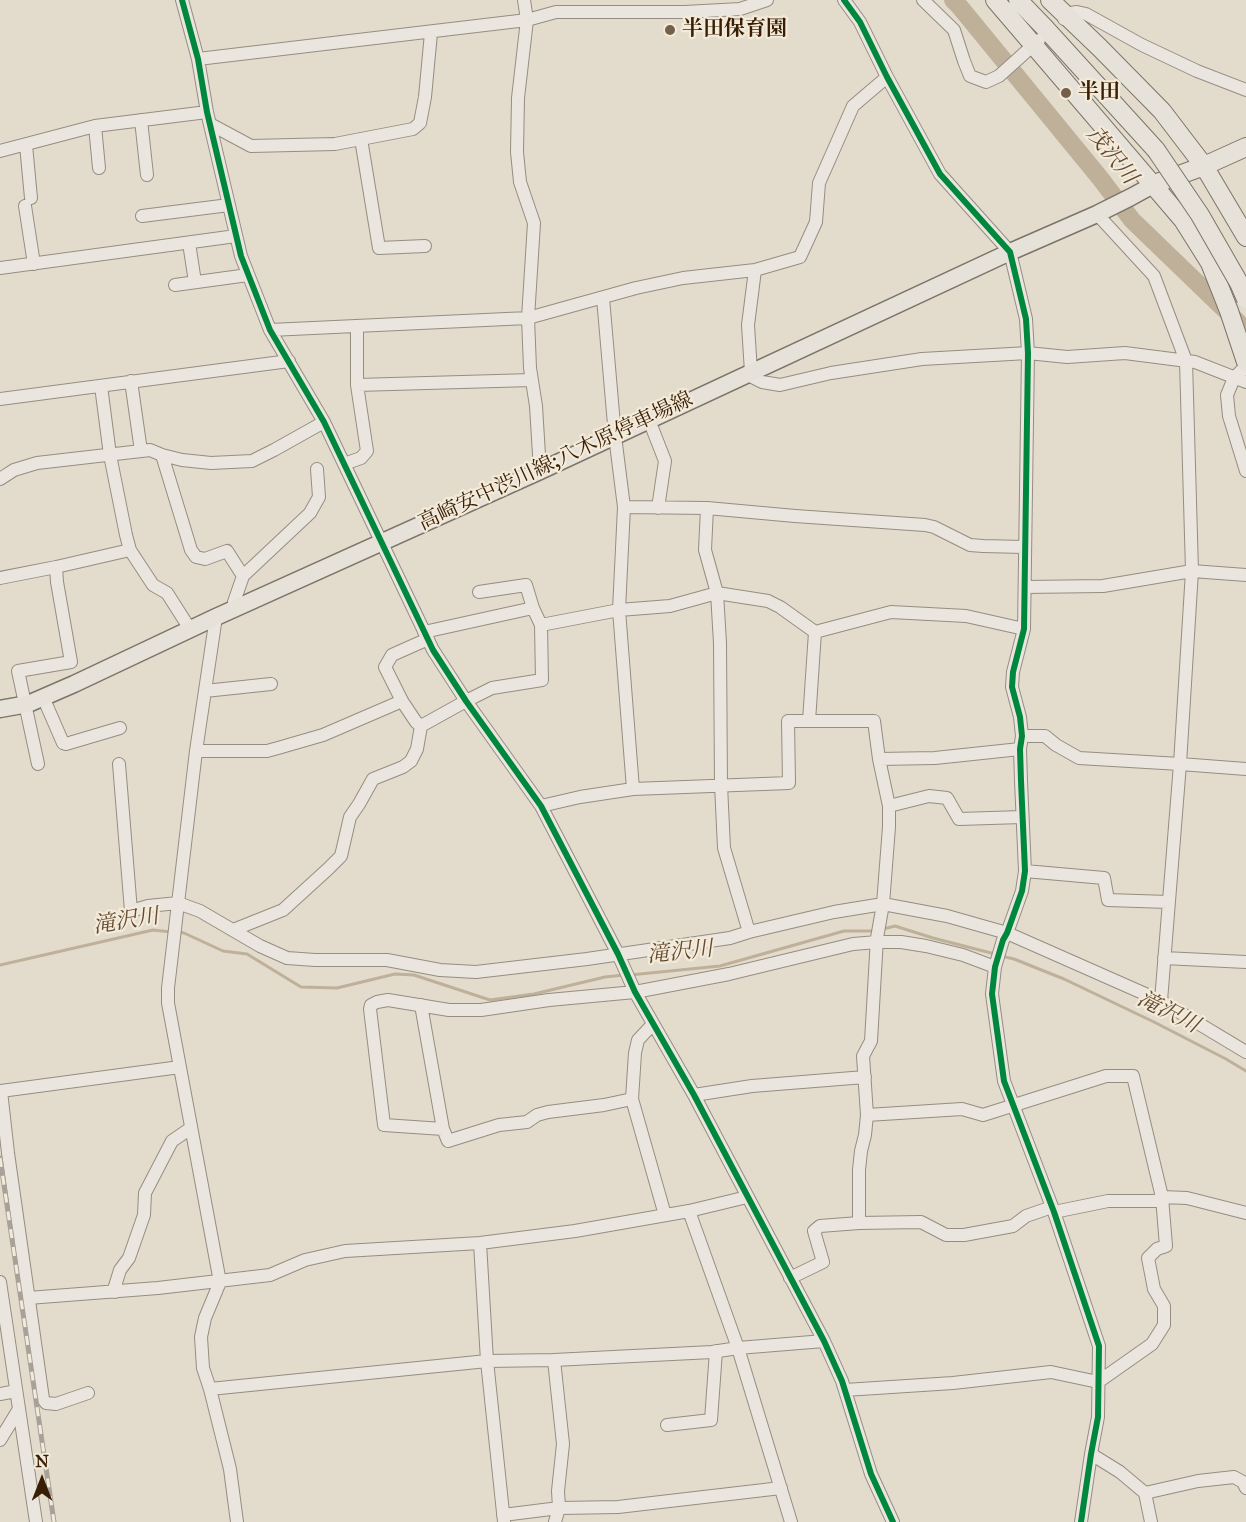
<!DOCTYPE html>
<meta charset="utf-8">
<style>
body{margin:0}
#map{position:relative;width:1246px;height:1522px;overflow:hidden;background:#e3dccd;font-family:"IM FELL Great Primer",serif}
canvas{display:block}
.north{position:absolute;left:12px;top:1450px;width:60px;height:60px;-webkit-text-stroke:4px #f3ead9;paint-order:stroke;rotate:0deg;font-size:16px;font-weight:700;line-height:24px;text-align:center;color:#381e04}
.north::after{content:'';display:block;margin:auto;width:21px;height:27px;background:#381e04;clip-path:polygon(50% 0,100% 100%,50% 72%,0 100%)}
</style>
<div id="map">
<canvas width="1246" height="1522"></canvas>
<div class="north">N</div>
</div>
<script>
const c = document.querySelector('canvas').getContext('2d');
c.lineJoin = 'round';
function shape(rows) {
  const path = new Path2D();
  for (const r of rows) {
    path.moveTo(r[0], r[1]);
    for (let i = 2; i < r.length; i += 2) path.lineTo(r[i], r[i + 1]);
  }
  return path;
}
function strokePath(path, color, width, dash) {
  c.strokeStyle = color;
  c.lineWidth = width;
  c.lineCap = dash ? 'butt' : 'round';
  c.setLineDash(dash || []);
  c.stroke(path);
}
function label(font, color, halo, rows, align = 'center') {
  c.font = font + ' "IM FELL Great Primer","Noto Serif JP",serif';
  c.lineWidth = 4.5;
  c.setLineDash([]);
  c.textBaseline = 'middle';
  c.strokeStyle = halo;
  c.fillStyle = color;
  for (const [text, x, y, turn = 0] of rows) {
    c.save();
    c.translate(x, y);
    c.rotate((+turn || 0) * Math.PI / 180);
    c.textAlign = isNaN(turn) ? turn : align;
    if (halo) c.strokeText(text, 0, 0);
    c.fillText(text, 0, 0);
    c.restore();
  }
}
const stream = shape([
 [883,929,895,926,933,938,995,954],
 [178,932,184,933,223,951,247,954,301,987,337,988,395,974,414,975,490,1000,534,994,605,977,624,975],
 [1001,956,1014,959,1064,979,1154,1022,1226,1059,1246,1071],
 [0,965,153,930,171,932],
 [630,975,720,966,844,931,873,931]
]);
const river = shape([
 [953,0,960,7,1100,178,1132,220,1246,330]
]);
const minor = shape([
 [182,0,198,59,207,112,241,256,270,330,324,422,433,650,466,701,541,806,618,954,635,992,694,1095,824,1341,842,1381,871,1474,893,1522],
 [524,0,527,20,518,98,517,152,520,182,534,223,528,318,530,368,536,406,540,471],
 [844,0,860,22,887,77,940,174,1010,252,1026,319,1028,353,1024,629,1013,672,1012,687,1020,717,1022,736,1020,749,1021,781,1025,871,1022,891,1007,933,1003,940,995,967,992,994,1004,1081,1054,1212,1099,1346,1098,1417,1091,1454,1081,1522],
 [923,0,954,30,964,61,970,76,986,82,999,76,1039,40],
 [1064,19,1071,13,1077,12,1086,14,1142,45,1197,71,1246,90],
 [198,59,527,20,556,12,685,12,740,9,767,0],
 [141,120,147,175],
 [210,124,251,146,335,144,413,129,420,123,425,97,431,33],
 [95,126,99,168],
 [361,139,379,248,425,246],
 [26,145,31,198],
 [0,151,95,126,207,112],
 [25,206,34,264],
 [1097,214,1154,276,1186,361,1192,571,1180,764,1161,1001],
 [142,216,229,205],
 [189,243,195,282],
 [0,268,236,236],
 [755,270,748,325,751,372,752,377,762,382,780,385,831,373,922,359,1028,353,1067,357,1125,353,1195,362,1246,382],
 [175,285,248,275],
 [603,298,615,436,624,507,707,508,795,516,925,525,934,527,970,545,983,546,1024,547],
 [270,330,528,318,636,288,683,278,755,270,800,257,816,222,819,183,853,106,887,77],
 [1246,369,1243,369,1234,378,1227,395,1229,416,1246,471],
 [131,381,141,451],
 [357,385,532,380],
 [101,386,110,455,126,535,130,550,153,585,167,593,190,629],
 [0,399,289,361],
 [649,420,665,461,658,508],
 [162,455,191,550,196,557,205,559,227,551,243,576,234,602,233,610],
 [344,464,361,458,367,451,357,385,357,326],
 [0,479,14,470,37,463,150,450,162,455,182,460,211,463,252,461,274,450,324,422],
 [624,507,619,610,633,789],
 [707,508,705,550,717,593,720,643,721,785,724,848,749,932],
 [56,567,130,550],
 [243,576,310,513,319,497,317,469],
 [0,578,56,567,57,582,71,662,18,671,38,764],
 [1025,587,1103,586,1192,571,1246,575],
 [216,617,196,751,168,988,168,1003,220,1282,205,1318,201,1337,203,1368,210,1389,230,1469,237,1522],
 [541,625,619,610,670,606,717,593,768,601,780,607,815,632,809,721,874,721,879,759,889,806,889,827,883,904,877,938,871,1041,863,1056,867,1115,865,1135,861,1151,859,1170,859,1223],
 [424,632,533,608],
 [815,632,891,612,966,616,1024,629],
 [205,691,271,684],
 [43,697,63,743,66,744,120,728],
 [402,701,385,667,392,655,428,639],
 [1022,736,1045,736,1056,745,1079,758,1180,764,1246,769],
 [196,751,267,751,278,748,323,735,402,701,416,722,421,726],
 [879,759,935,758,1020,749],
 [119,764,131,911,148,906,178,903,200,911,260,946,287,958,315,960,387,960,440,970,476,972,587,959,730,938,749,932,834,912,883,904,947,916,1007,933,1161,1001,1246,1052],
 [541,806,580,797,633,789,789,783,788,721,809,721],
 [889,806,929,796,947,798,959,819,1022,817],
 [1025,871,1104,878,1108,900,1168,902],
 [233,930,283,910,328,869,341,856,350,817,359,804,373,779,403,767,411,761,417,749,421,726,466,701,492,688,542,680,541,625,533,608,526,585,479,592],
 [1164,958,1246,962],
 [421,1005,443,1129,448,1141,499,1125,527,1122,537,1115,548,1112,604,1105,632,1099],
 [653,1024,638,1040,635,1053,632,1099,665,1215],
 [694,1095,752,1086,865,1077],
 [443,1129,384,1125,370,1009,371,1005,377,1002,388,1000,449,1010,481,1010,549,1000,635,992,729,974,853,944,877,942,901,942,926,946,963,955,995,967],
 [689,1211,738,1348,791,1522],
 [1054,1212,1108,1201,1156,1201,1162,1197,1187,1198,1246,1213],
 [480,1243,487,1361,504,1522],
 [790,1278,823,1262,814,1231,820,1226,859,1223,921,1222,946,1235,964,1235,1013,1226,1026,1216,1052,1207],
 [0,1282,36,1522],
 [115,1292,115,1286,120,1270,129,1258,144,1215,145,1193,172,1141,191,1128],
 [28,1298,158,1288,270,1275,305,1260,345,1251,480,1243,575,1231,689,1211,747,1197],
 [554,1360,563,1444,558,1491,559,1508,555,1522],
 [210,1389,487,1361,554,1360,712,1352,738,1348,824,1341],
 [845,1390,953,1383,1051,1372,1098,1382,1152,1344,1164,1325,1164,1306,1154,1289,1148,1258,1157,1249,1166,1246,1162,1197,1133,1076,1106,1076,983,1115,962,1109,867,1115],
 [88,1393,56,1404,46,1403,43,1399,8,1153,1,1091,180,1067],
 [0,1394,16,1391],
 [667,1425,711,1420,716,1351],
 [0,1440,19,1409],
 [1091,1454,1120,1472,1145,1493,1151,1522],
 [1145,1493,1198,1481,1234,1477,1243,1482,1246,1488],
 [503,1515,559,1508,618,1507,781,1488]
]);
const major = shape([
 [0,709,28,704,74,684,216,617,540,471,1010,252,1097,214,1131,197,1153,185]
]);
const highway = shape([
 [995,0,1183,220,1210,263,1229,311,1246,362],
 [1018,0,1045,28,1156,150],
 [1050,0,1100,48,1162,111,1204,166,1246,237],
 [1160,182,1204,166,1246,147]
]);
const rail = shape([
 [0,1158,54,1522]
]);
const highwayBridge = shape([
 [1156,150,1200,215,1239,283,1246,299]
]);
const cycleway = shape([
 [182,0,198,59,207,112,241,256,270,330,324,422,433,650,466,701,541,806,618,954,635,992,694,1095,824,1341,842,1381,871,1474,893,1522],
 [844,0,860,22,887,77,940,174,1010,252,1026,319,1028,353,1024,629,1013,672,1012,687,1020,717,1022,736,1020,749,1021,781,1025,871,1022,891,1007,933,1003,940,995,967,992,994,1004,1081,1054,1212,1099,1346,1098,1417,1091,1454,1081,1522]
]);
const markers = [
 [670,30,6,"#74604a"],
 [1066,93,6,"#74604a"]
];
const poiNames = [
 ["半田保育園",682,30],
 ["半田",1078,93]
];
const streetNames = [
 ["高崎安中渋川線;八木原停車場線",556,462,-25]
];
const waterNames = [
 ["茂沢川",1111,156,51],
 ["滝沢川",126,922,-9],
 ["滝沢川",680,953,-6],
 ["滝沢川",1168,1013,27]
];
strokePath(stream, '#bfb099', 3);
strokePath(river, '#bfb099', 18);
strokePath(minor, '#958d82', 14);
strokePath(major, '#7c7468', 19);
strokePath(highway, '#7c7468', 20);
strokePath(minor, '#eae5de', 12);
strokePath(major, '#e6e1d9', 16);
strokePath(highway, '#e6e1d9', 18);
strokePath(rail, '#a7a199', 5);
strokePath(rail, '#f3ead9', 3, [9]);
strokePath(highwayBridge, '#7c7468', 20, []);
strokePath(highwayBridge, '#e6e1d9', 18);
strokePath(cycleway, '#00873e', 6);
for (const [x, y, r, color] of markers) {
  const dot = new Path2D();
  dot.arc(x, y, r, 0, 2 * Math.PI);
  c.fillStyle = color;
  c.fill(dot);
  strokePath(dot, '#f3ead9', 2);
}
label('bold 21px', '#381e04', '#f3ead9', poiNames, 'left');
label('21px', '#381e04', '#f3ead9', streetNames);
label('italic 22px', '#624a30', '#f3ead9', waterNames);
</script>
